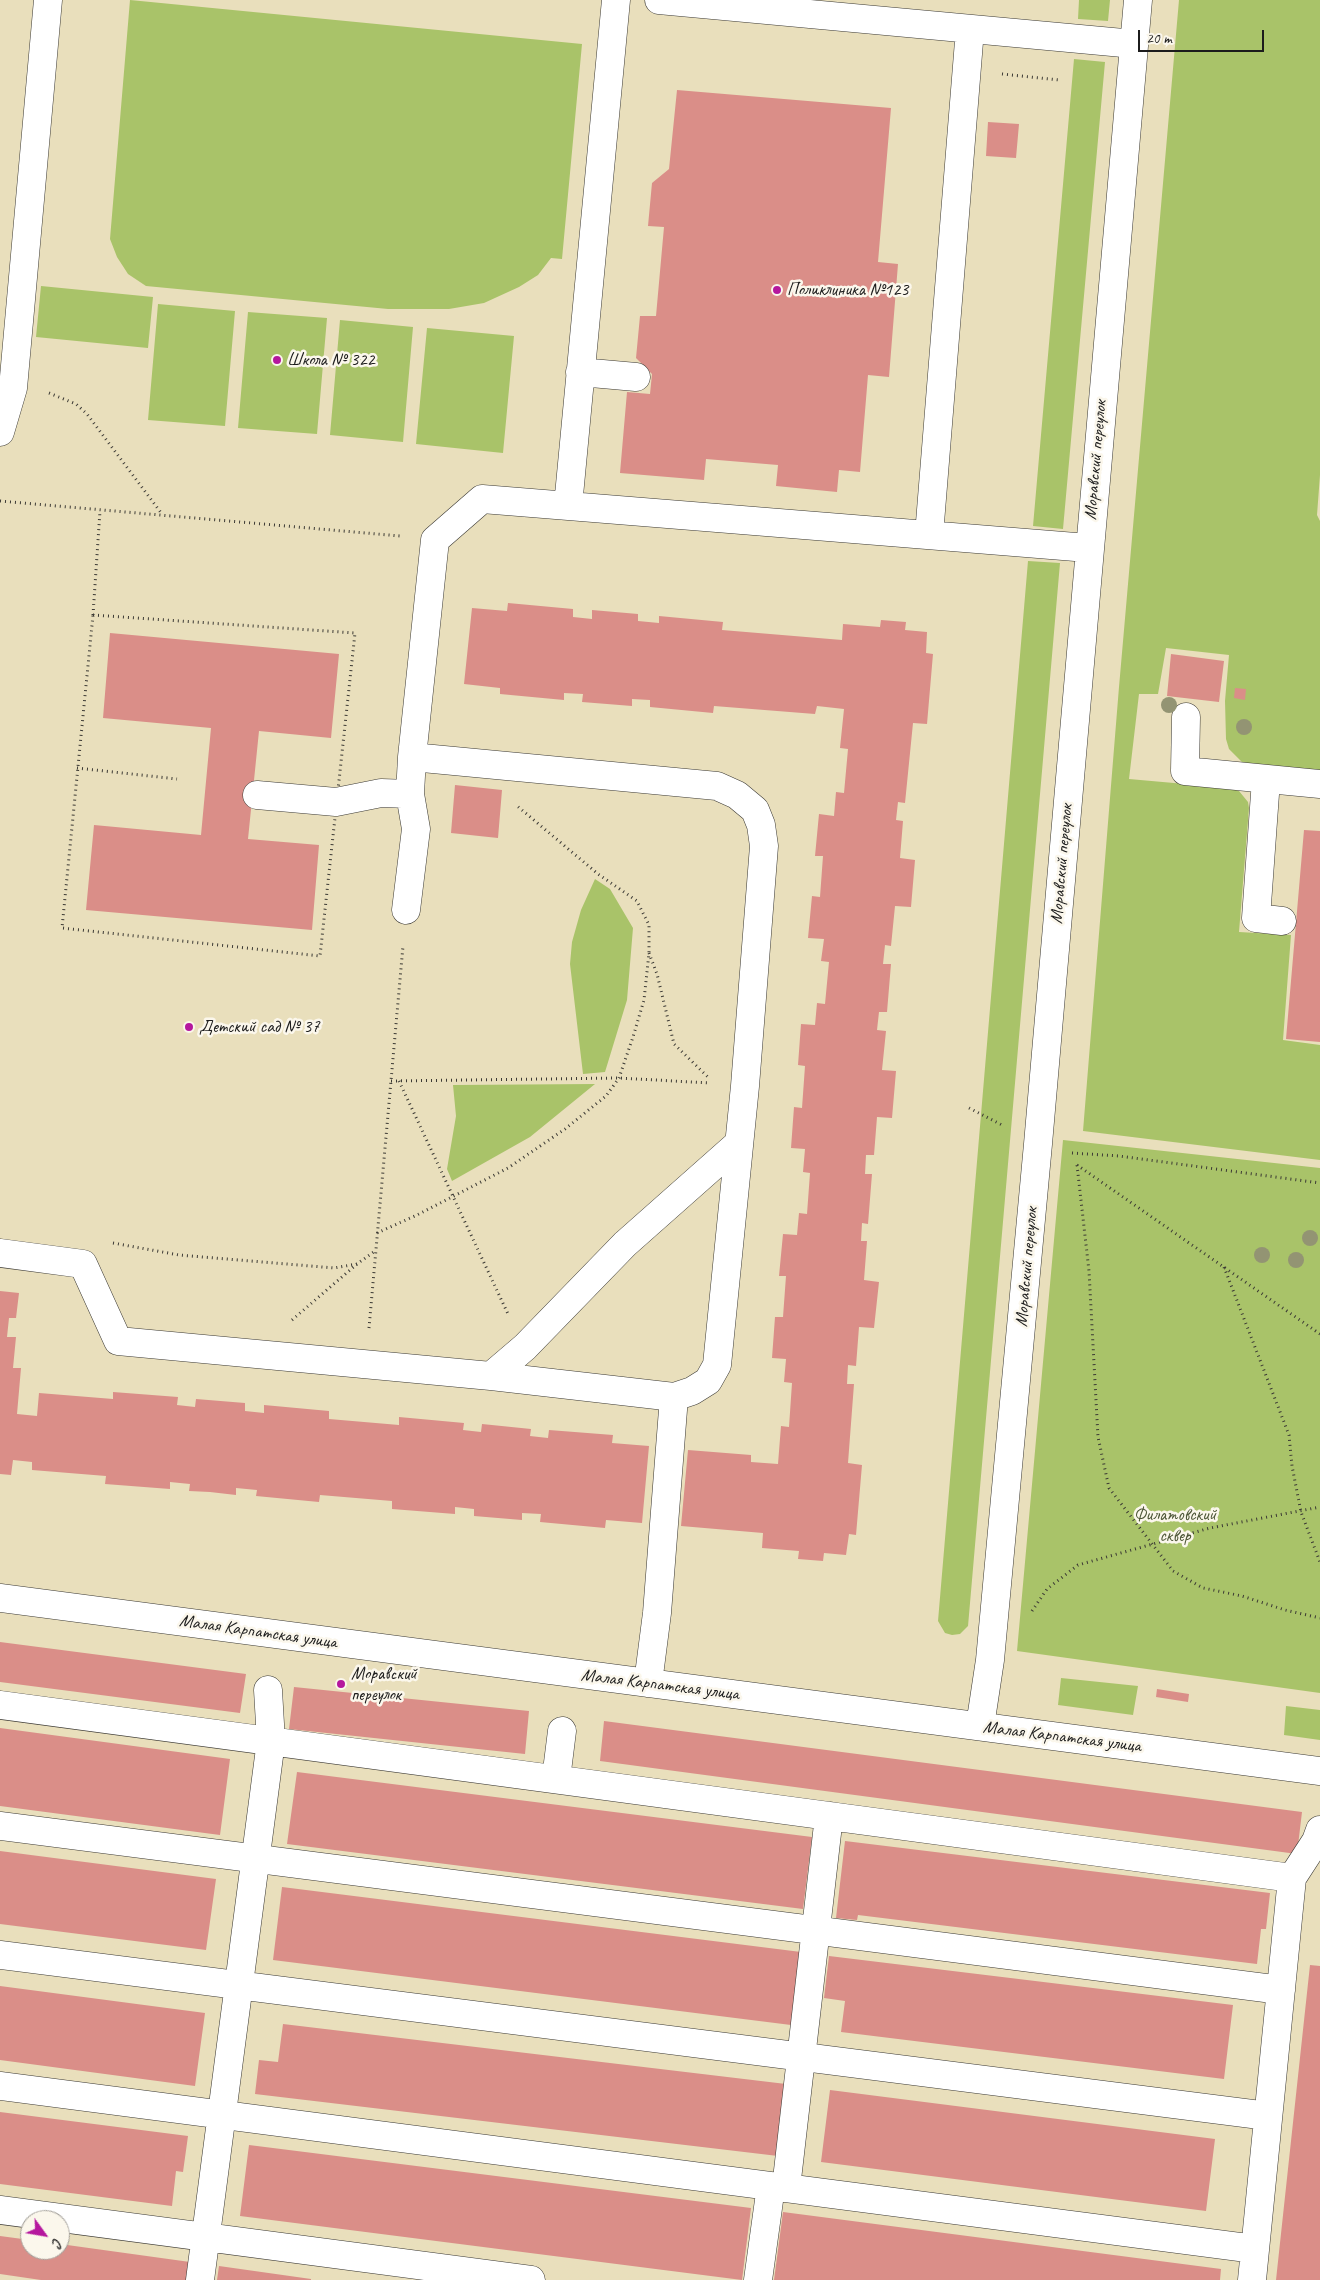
<!DOCTYPE html>
<meta charset="utf-8">
<style>
body{margin:0}
#map{position:relative;width:1320px;height:2280px;overflow:hidden;background:#e9dfbc;font-family:Caveat,sans-serif}
canvas{display:block}
.north{position:absolute;left:20px;top:2210px;width:50px;height:50px;box-sizing:border-box;background:#fbf7ec;border:1px solid #a29f99;border-radius:50%;rotate:122deg;font-size:14px;font-weight:700;line-height:20px;text-align:center;color:#1c1c1c}
.north::after{content:'';display:block;margin:auto;width:18px;height:22px;background:#b5179e;clip-path:polygon(50% 0,100% 100%,50% 72%,0 100%)}
.scale{position:absolute;left:1138px;top:30px;width:126px;height:22px;box-sizing:border-box;border:2px solid #1c1c1c;border-top:0;padding-left:6px;font-size:15px;line-height:18px;white-space:nowrap;color:#1c1c1c;-webkit-text-stroke:4px #fbf7ec;paint-order:stroke}
</style>
<div id="map">
<canvas width="1320" height="2280"></canvas>
<div class="north">С</div>
<div class="scale">20 m</div>
</div>
<script>
const c = document.querySelector('canvas').getContext('2d');
c.lineJoin = 'round';
function paint(path, color) {
  c.fillStyle = color;
  c.fill(path, 'evenodd');
}
function shape(rows) {
  const path = new Path2D();
  for (const r of rows) {
    path.moveTo(r[0], r[1]);
    for (let i = 2; i < r.length; i += 2) path.lineTo(r[i], r[i + 1]);
  }
  return path;
}
function strokePath(path, color, width, dash) {
  c.strokeStyle = color;
  c.lineWidth = width;
  c.lineCap = dash ? 'butt' : 'round';
  c.setLineDash(dash || []);
  c.stroke(path);
}
function label(font, color, halo, rows, align = 'center') {
  c.font = font + ' Caveat,sans-serif';
  c.lineWidth = 5;
  c.setLineDash([]);
  c.textBaseline = 'middle';
  c.strokeStyle = halo;
  c.fillStyle = color;
  for (const [text, x, y, turn = 0] of rows) {
    c.save();
    c.translate(x, y);
    c.rotate((+turn || 0) * Math.PI / 180);
    c.textAlign = isNaN(turn) ? turn : align;
    if (halo) c.strokeText(text, 0, 0);
    c.fillText(text, 0, 0);
    c.restore();
  }
}
const green = shape([
 [130,0,582,44,562,259,551,258,538,275,519,287,484,303,449,309,388,309,146,286,128,274,117,257,110,239],
 [1079,0,1110,0,1108,21,1078,19],
 [1179,0,1320,0,1320,475,1317,515,1320,521,1320,772,1256,767,1242,762,1229,749,1226,739,1225,701,1229,655,1166,648,1158,694,1139,694,1129,779,1230,788,1239,791,1248,802,1249,808,1239,932,1291,935,1283,1040,1320,1045,1320,1160,1083,1131,1119,687],
 [1074,59,1105,62,1063,529,1033,526],
 [41,286,153,297,148,348,36,337],
 [158,304,235,311,225,426,148,420],
 [248,312,327,318,317,434,238,428],
 [340,320,413,327,403,442,330,435],
 [427,328,514,336,503,453,416,444],
 [1028,561,1060,563,968,1626,960,1634,952,1635,945,1633,938,1621],
 [595,879,610,889,633,928,627,1000,605,1072,583,1074,570,964,572,942,581,910],
 [595,1084,530,1137,452,1181,447,1169,456,1116,453,1085],
 [1063,1140,1320,1168,1320,1693,1017,1651],
 [1061,1678,1138,1686,1133,1715,1058,1705],
 [1286,1706,1320,1710,1320,1740,1284,1735]
]);
const building = shape([
 [677,90,891,108,878,262,898,264,889,377,868,375,860,472,839,470,837,492,776,486,778,465,706,459,704,480,620,473,627,392,650,394,652,374,636,358,640,316,656,316,664,227,648,226,652,183,669,169],
 [988,122,1019,124,1016,158,986,156],
 [508,603,573,609,573,617,592,619,592,610,638,614,638,621,659,623,659,616,723,622,722,630,842,640,843,624,880,627,881,620,906,622,905,630,927,632,926,653,933,654,927,724,913,723,905,803,898,802,896,820,903,821,900,858,915,860,911,907,895,906,891,946,885,945,883,964,891,964,887,1012,879,1012,877,1030,886,1031,882,1070,896,1071,892,1118,877,1117,874,1155,866,1155,865,1174,872,1174,868,1224,862,1223,861,1241,867,1241,864,1280,879,1282,874,1328,859,1327,856,1366,848,1365,847,1384,854,1384,848,1463,862,1465,856,1535,849,1534,846,1555,824,1553,823,1561,798,1559,799,1551,762,1548,763,1533,681,1526,688,1450,751,1455,751,1462,778,1464,781,1426,789,1427,792,1383,784,1382,786,1359,772,1358,775,1317,783,1317,786,1276,779,1276,783,1234,797,1235,799,1213,807,1214,810,1173,803,1172,805,1149,791,1148,794,1107,802,1108,805,1066,798,1065,801,1024,815,1025,817,1003,825,1004,829,962,821,961,824,939,808,938,812,896,820,897,823,856,815,856,819,814,834,816,836,792,844,793,848,749,840,748,844,709,817,706,815,714,714,706,713,713,650,707,650,700,632,699,632,706,582,702,583,694,564,693,564,700,500,694,500,688,464,684,472,608,507,611],
 [110,633,339,654,331,738,259,731,248,839,319,845,312,930,86,910,94,825,201,835,211,728,103,718],
 [1171,654,1224,661,1219,702,1167,696],
 [1235,688,1246,689,1245,700,1234,698],
 [455,785,502,790,498,838,451,833],
 [1304,830,1320,831,1320,1042,1286,1039],
 [0,1291,19,1293,16,1318,9,1318,7,1337,16,1337,13,1368,21,1368,17,1414,37,1416,39,1393,113,1399,113,1392,178,1397,177,1405,195,1407,196,1399,245,1403,245,1411,264,1413,264,1405,329,1411,329,1419,399,1425,399,1417,464,1423,463,1430,481,1432,482,1424,531,1429,530,1436,548,1438,549,1430,613,1435,612,1443,649,1446,642,1523,606,1520,605,1528,540,1522,541,1514,522,1513,522,1520,474,1516,474,1509,455,1507,455,1514,392,1509,392,1501,320,1495,319,1502,256,1496,257,1490,236,1488,236,1495,210,1492,189,1491,190,1484,170,1482,170,1489,105,1484,106,1476,32,1470,32,1462,13,1460,11,1475,0,1474],
 [0,1642,246,1674,240,1713,0,1682],
 [294,1687,529,1711,525,1754,289,1729],
 [1157,1689,1189,1694,1188,1702,1156,1697],
 [604,1721,1302,1812,1297,1854,600,1761],
 [0,1728,230,1759,220,1835,0,1806],
 [297,1772,812,1837,803,1909,287,1844],
 [845,1841,1270,1893,1266,1929,1261,1929,1257,1964,858,1915,857,1920,836,1918],
 [0,1851,216,1879,206,1950,0,1924],
 [282,1887,801,1952,791,2025,273,1960],
 [829,1956,1233,2005,1224,2079,841,2032,845,2001,824,1998],
 [1310,1965,1320,1966,1320,2280,1276,2280],
 [0,1986,205,2013,195,2086,0,2060],
 [283,2024,786,2084,778,2156,255,2094,259,2060,278,2062],
 [830,2090,1215,2139,1206,2211,821,2162],
 [0,2112,188,2136,183,2172,176,2171,172,2206,0,2184],
 [249,2145,751,2208,742,2280,240,2216],
 [783,2212,1221,2269,1220,2280,774,2280],
 [0,2236,30,2240,30,2250,60,2250,60,2244,190,2262,187,2280,41,2280,0,2274],
 [219,2266,311,2279,311,2280,217,2280]
]);
const path = shape([
 [1002,74,1059,80],
 [49,393,76,404,87,414,162,514],
 [0,501,400,536],
 [93,615,355,633,320,956,62,928,93,615],
 [93,615,100,511],
 [77,768,177,779],
 [649,953,657,974,674,1044,710,1079],
 [391,1081,619,1078,710,1083],
 [399,1081,508,1314],
 [969,1108,1004,1126],
 [1072,1153,1119,1156,1320,1183],
 [1077,1165,1089,1271,1098,1437,1109,1488,1173,1571,1203,1588,1242,1596,1285,1610,1320,1618],
 [1077,1165,1320,1334],
 [377,1233,417,1215,508,1168,565,1129,606,1096,619,1078,633,1037,644,1000,649,953,649,925,637,901,598,874,516,805],
 [113,1243,179,1255,334,1268,357,1264,375,1251],
 [1224,1267,1289,1435,1292,1466,1301,1512,1320,1562],
 [292,1320,357,1264],
 [369,1328,403,946],
 [1032,1611,1047,1589,1078,1565,1210,1528,1320,1507]
]);
const minor = shape([
 [659,0,1134,44],
 [580,372,636,377],
 [0,432,13,388,48,0],
 [568,506,616,0],
 [929,535,970,29],
 [1186,717,1185,771,1320,784],
 [1266,780,1256,918,1282,921],
 [257,795,336,802,381,793,410,794,412,757],
 [406,910,416,829,410,794],
 [0,1253,83,1264,118,1341,491,1376,674,1397,692,1391,708,1381,717,1365,745,1086,764,846,761,825,755,810,737,795,717,786,412,757,435,540,482,499,1088,548],
 [491,1376,525,1347,625,1244,739,1143],
 [0,1598,1320,1771],
 [648,1683,657,1613,674,1397],
 [0,1705,1292,1878],
 [980,1726,990,1660,1038,1144,1138,0],
 [556,1779,562,1731],
 [0,1826,1281,1990],
 [0,1955,1268,2116],
 [0,2086,1255,2249],
 [786,2188,829,1816],
 [0,2210,531,2280],
 [200,2280,271,1741,268,1690],
 [758,2280,771,2186],
 [1252,2280,1292,1878,1316,1841,1320,1830]
]);
const trees = [
 [1169,705],
 [1244,727],
 [1310,1238],
 [1262,1255],
 [1296,1260]
];
const markers = [
 [777,290,5,"#b5179e"],
 [277,360,5,"#b5179e"],
 [189,1027,5,"#b5179e"],
 [341,1684,5,"#b5179e"]
];
const poiNames = [
 ["Поликлиника №123",787,290],
 ["Школа № 322",287,360],
 ["Детский сад № 37",199,1027],
 ["Моравский",351,1674],
 ["переулок",351,1695]
];
const streetNames = [
 ["Моравский переулок",1096,460,-85],
 ["Моравский переулок",1062,864,-85],
 ["Моравский переулок",1027,1267,-85],
 ["Малая Карпатская улица",258,1632,8],
 ["Малая Карпатская улица",660,1685,7],
 ["Малая Карпатская улица",1062,1737,7]
];
const parkNames = [
 ["Филатовский",1175,1515],
 ["сквер",1175,1536]
];
paint(green, '#a9c369');
paint(building, '#da8e88');
strokePath(minor, '#3b3934', 29);
strokePath(path, '#3b3934', 3, [1, 4]);
strokePath(minor, '#fff', 28);
c.fillStyle = '#939473';
for (const [x, y] of trees) {
  c.beginPath();
  c.arc(x, y, 8, 0, 2 * Math.PI);
  c.fill();
}
for (const [x, y, r, color] of markers) {
  const dot = new Path2D();
  dot.arc(x, y, r, 0, 2 * Math.PI);
  c.fillStyle = color;
  c.fill(dot);
  strokePath(dot, '#fbf7ec', 2);
}
label('18px', '#1c1c1c', '#fbf7ec', poiNames, 'left');
label('18px', '#1c1c1c', '#fbf7ec', streetNames);
label('18px', '#4d5637', '#fbf7ec', parkNames);
</script>
